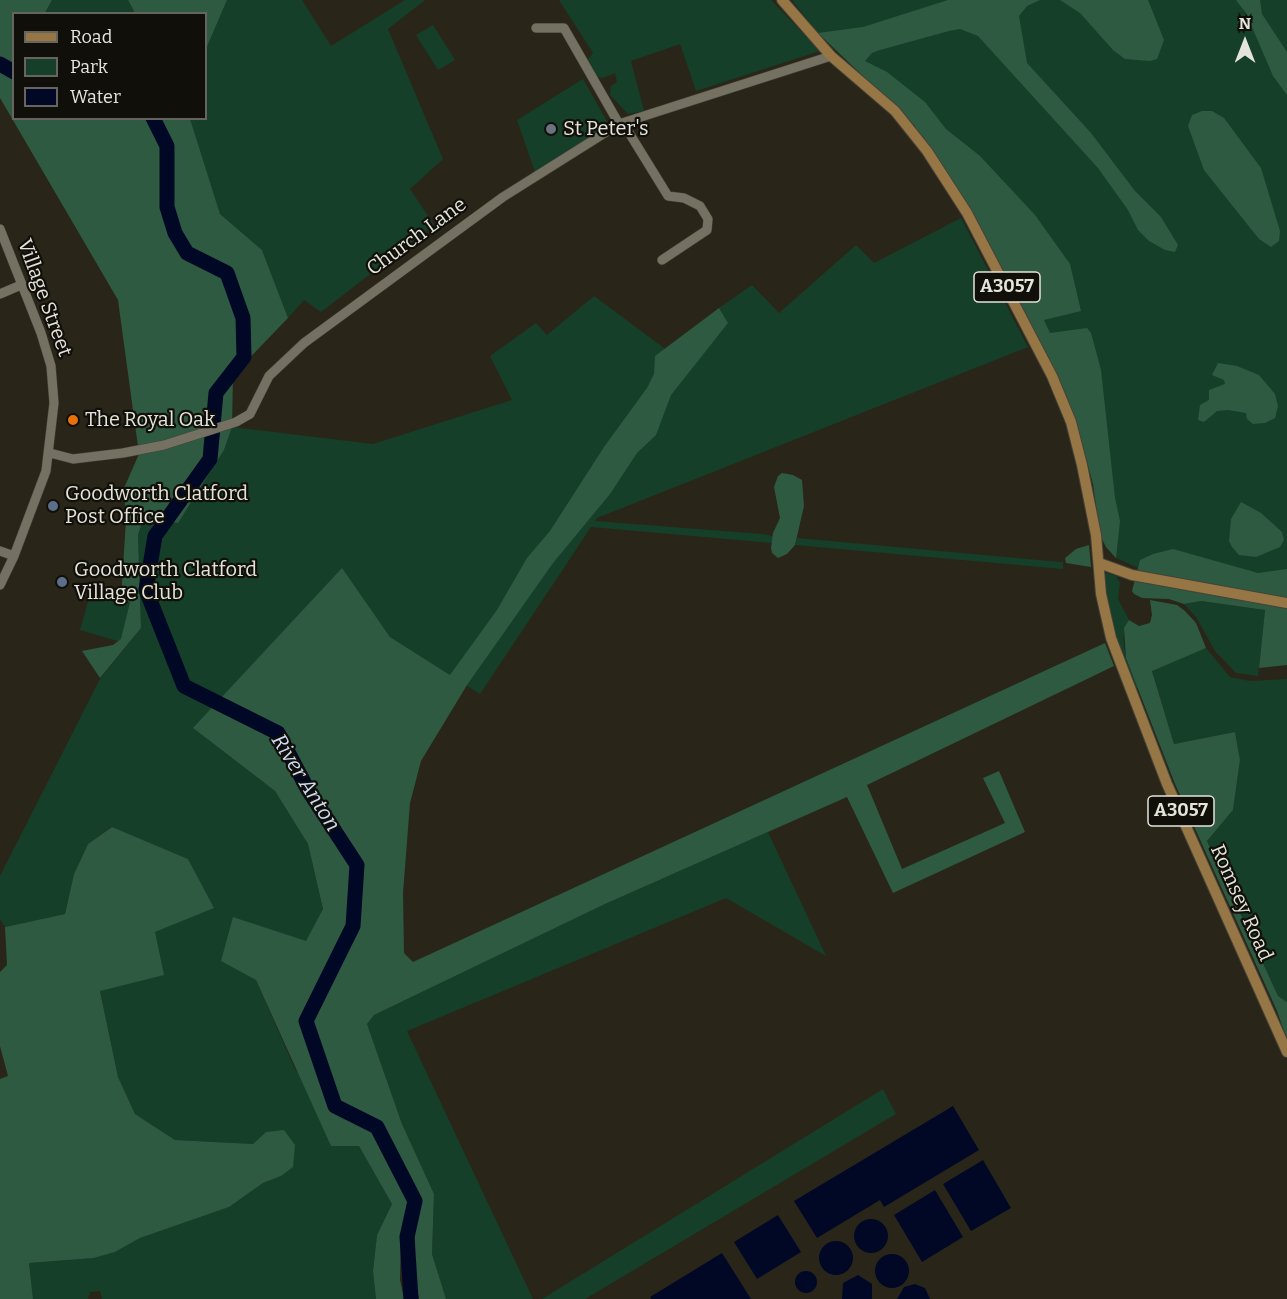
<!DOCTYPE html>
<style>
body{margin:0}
#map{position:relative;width:1287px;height:1299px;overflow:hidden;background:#292619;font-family:Bitter,serif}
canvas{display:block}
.legend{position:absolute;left:12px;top:12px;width:195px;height:108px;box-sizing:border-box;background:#110f0a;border:2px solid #66645e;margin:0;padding:8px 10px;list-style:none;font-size:18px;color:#e5e4db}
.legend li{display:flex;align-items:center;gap:12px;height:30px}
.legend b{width:30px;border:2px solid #66645e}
.north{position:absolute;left:1215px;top:12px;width:60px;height:60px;-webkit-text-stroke:4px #110f0a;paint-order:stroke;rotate:0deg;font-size:16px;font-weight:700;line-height:24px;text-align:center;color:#e5e4db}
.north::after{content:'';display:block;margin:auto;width:21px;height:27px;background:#e5e4db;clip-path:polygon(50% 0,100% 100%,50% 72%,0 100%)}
</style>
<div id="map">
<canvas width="1287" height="1299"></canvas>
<ul class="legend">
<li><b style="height:8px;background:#977646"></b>Road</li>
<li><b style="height:16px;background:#153f29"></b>Park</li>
<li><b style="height:16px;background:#010826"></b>Water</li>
</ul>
<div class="north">N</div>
</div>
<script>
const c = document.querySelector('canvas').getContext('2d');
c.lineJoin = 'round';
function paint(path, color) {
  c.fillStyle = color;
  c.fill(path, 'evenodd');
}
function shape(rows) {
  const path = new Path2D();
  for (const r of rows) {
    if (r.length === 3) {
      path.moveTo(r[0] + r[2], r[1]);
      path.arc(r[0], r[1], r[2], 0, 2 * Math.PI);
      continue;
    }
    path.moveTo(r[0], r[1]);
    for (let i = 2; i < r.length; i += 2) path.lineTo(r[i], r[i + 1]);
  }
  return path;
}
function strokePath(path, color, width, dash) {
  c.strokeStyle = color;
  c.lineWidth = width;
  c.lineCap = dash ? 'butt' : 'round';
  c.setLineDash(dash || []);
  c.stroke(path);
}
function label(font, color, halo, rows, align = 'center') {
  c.font = font + ' Bitter,serif';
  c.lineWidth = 4.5;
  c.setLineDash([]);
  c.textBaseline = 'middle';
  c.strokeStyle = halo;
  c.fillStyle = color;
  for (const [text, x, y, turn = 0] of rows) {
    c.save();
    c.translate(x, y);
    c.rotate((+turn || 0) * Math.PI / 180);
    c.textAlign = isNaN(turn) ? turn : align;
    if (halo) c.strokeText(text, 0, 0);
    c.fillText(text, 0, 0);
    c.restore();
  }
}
const green = shape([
 [52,0,128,0,135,13,45,14],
 [227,0,302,0,331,46,405,0,425,0,388,29,443,159,410,189,434,225,321,312,304,300,288,318,262,250,220,214,193,134,190,119,206,118,206,49],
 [559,0,771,0,820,51,696,91,680,44,631,61,644,111,628,114,610,95,611,86,617,82,615,73,603,78,597,77,591,69,586,62,593,53],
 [792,0,1287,0,1287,595,1138,568,1116,558,1106,547,1081,419,919,122,818,33],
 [433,25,455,60,438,70,416,35],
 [583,79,609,125,535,172,517,120],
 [961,218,1028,347,597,518,595,521,762,534,773,536,772,543,591,527,480,694,390,637,342,569,194,729,275,791,308,844,323,909,306,942,233,917,256,980,295,1069,359,1146,392,1204,377,1235,373,1271,376,1299,102,1299,100,1291,90,1292,88,1299,33,1299,29,1263,94,1258,115,1252,140,1238,229,1207,263,1183,281,1176,266,1132,253,1144,175,1140,135,1114,118,1077,100,990,155,932,213,908,188,859,111,827,88,844,74,874,65,914,5,927,0,919,0,876,100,679,141,628,138,535,144,516,224,450,232,427,373,444,512,400,490,356,536,323,547,335,594,296,664,348,680,381,728,323,719,308,752,285,779,313,856,245,874,263],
 [797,538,1060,562,1063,562,1063,569,795,545],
 [1107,573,1116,576,1120,583,1118,599,1129,620,1123,637,1126,658,1138,688,1134,690,1111,629,1107,603,1104,574],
 [91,591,130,602,121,642,80,630],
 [1201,601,1265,610,1258,676,1236,673,1215,651,1196,617,1184,604],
 [1206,648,1230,677,1250,681,1287,679,1287,1002,1278,996,1207,841,1233,810,1240,760,1235,732,1174,744,1152,670],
 [768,832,826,956,726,898,407,1031,533,1299,446,1299,432,1254,434,1194,402,1124,367,1024,374,1015,605,904],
 [883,1089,896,1114,585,1299,542,1299]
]);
const forest = shape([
 [0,0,52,0,45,13,14,14,14,118,190,119,220,214,262,250,288,318,233,375,232,427,224,450,178,523,144,516,138,535,141,628,100,678,82,651,113,645,121,639,130,602,121,599,126,520,124,488,139,454,118,300,0,98],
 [128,0,227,0,206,49,206,14,135,13],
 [948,0,1040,0,1027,6,1019,16,1027,63,1091,133,1135,191,1161,217,1178,245,1175,252,1165,250,1149,241,1138,230,1128,210,1098,168,978,36,960,29,949,31,880,50,872,53,865,61,887,72,925,102,946,129,980,156,1035,215,1070,264,1081,311,1044,320,1050,333,1087,328,1091,333,1101,370,1115,498,1120,521,1116,558,1106,547,1100,535,1093,484,1079,433,1045,354,956,188,914,125,818,33,863,27],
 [1060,0,1148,0,1164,40,1157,59,1150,61,1125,59,1113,50,1080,13],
 [1236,0,1260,0,1262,14,1287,52,1287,95,1273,76,1246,13],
 [1202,111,1212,111,1224,118,1261,168,1280,231,1279,241,1271,247,1259,239,1204,170,1188,126,1192,115],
 [719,308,728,323,671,395,656,435,637,453,610,494,553,563,467,685,421,761,410,803,403,893,404,953,413,962,1105,643,1114,666,867,785,902,869,1005,823,983,778,999,771,1025,832,893,893,847,797,605,904,374,1015,367,1024,402,1124,434,1194,432,1254,446,1299,419,1299,414,1273,415,1233,401,1231,400,1280,404,1299,376,1299,373,1271,377,1235,392,1204,359,1146,331,1146,256,980,221,961,233,917,306,941,323,909,308,844,275,791,193,728,342,568,390,637,450,675,497,610,527,558,550,531,604,447,647,388,654,374,655,356],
 [1218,363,1237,366,1259,375,1275,394,1278,406,1275,418,1265,423,1253,424,1247,419,1246,413,1228,410,1217,411,1204,422,1198,420,1200,405,1209,400,1209,390,1225,384,1224,380,1212,375],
 [782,473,793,475,802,480,804,506,795,545,787,554,778,558,772,553,771,548,773,533,780,518,774,487,778,476],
 [1241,502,1261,513,1282,532,1284,540,1280,547,1256,557,1239,555,1232,547,1229,541,1231,519],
 [1089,545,1091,567,1066,563,1065,558,1076,549],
 [1173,549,1258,573,1287,569,1287,665,1259,668,1265,610,1201,601,1184,604,1169,599,1142,598,1134,594,1132,591,1140,560,1153,554],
 [1150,600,1177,605,1185,611,1196,623,1206,648,1152,671,1174,744,1235,732,1240,760,1233,810,1207,841,1278,996,1287,1002,1287,1040,1277,1011,1175,784,1126,658,1124,628,1129,620,1139,626,1150,623,1152,615],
 [112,827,188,859,214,908,155,932,164,975,100,991,118,1077,135,1114,175,1140,253,1144,266,1132,284,1130,295,1145,293,1167,281,1176,263,1183,229,1207,140,1238,115,1252,94,1258,29,1263,33,1299,0,1299,0,1079,8,1076,0,1046,0,972,7,965,5,927,65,914,74,874,88,844]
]);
const water = shape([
 [953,1106,979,1150,884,1207,880,1200,817,1238,794,1201],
 [983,1160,1011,1208,971,1231,943,1184],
 [935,1190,963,1237,922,1262,894,1215],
 [778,1215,801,1252,757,1279,734,1242],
 [871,1236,17],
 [836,1258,17],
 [722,1253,751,1299,651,1299,650,1297],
 [892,1271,17],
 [806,1282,11],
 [858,1275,872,1284,872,1299,842,1299,843,1283],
 [915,1284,925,1288,930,1299,897,1299,904,1287]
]);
const river = shape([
 [0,64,14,72],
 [153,118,167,146,167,207,175,233,187,253,227,273,243,318,244,357,216,393,210,459,155,536,146,590,184,686,278,733,308,790,357,865,353,926,306,1021,335,1106,377,1127,415,1201,407,1237,411,1299]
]);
const minor = shape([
 [536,28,564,28,619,124],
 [623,123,668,196,684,198,700,206,708,219,707,230,662,260],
 [0,229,41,333,51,366,54,403,46,471,14,556,0,585],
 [0,294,21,285],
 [50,453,73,459,123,453,164,445,236,422,250,414,269,376,304,343,503,197,619,124,831,56],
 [0,551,14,556]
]);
const major = shape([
 [782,0,831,56,895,111,927,151,967,213,1052,376,1071,422,1082,465,1096,535,1101,594,1111,638,1167,784,1287,1052],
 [1099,563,1132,575,1287,603]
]);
const markers = [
 [551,129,6,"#6b7280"],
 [73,420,6,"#e8710a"],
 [53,506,6,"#5c6f8a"],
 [62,582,6,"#5c6f8a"]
];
const shields = [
 [1007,287,66],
 [1181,811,66]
];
const shieldNames = [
 ["A3057",1007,287],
 ["A3057",1181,811]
];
const poiNames = [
 ["St Peter's",563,129],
 ["The Royal Oak",85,420],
 ["Goodworth Clatford",65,494],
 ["Post Office",65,517],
 ["Goodworth Clatford",74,570],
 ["Village Club",74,593]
];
const streetNames = [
 ["Church Lane",417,237,-36],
 ["Village Street",44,298,70],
 ["Romsey Road",1241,903,66]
];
const waterNames = [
 ["River Anton",305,783,58]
];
paint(green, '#153f29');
paint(forest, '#2e5a41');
paint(water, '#010826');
strokePath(river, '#010826', 15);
strokePath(minor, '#454238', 10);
strokePath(major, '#454238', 12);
strokePath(minor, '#747162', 9);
strokePath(major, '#977646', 10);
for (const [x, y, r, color] of markers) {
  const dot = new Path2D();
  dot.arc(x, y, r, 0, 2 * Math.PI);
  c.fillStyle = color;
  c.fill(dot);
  strokePath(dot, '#110f0a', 2);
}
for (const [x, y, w] of shields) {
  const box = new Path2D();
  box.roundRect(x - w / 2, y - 15, w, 30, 4.5);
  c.fillStyle = '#110f0a';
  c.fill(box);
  strokePath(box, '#e5e4db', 1.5);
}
label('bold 18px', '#e5e4db', null, shieldNames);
label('20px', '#e5e4db', '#110f0a', poiNames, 'left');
label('20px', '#e5e4db', '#110f0a', streetNames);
label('italic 21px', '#d0ddf6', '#110f0a', waterNames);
</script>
